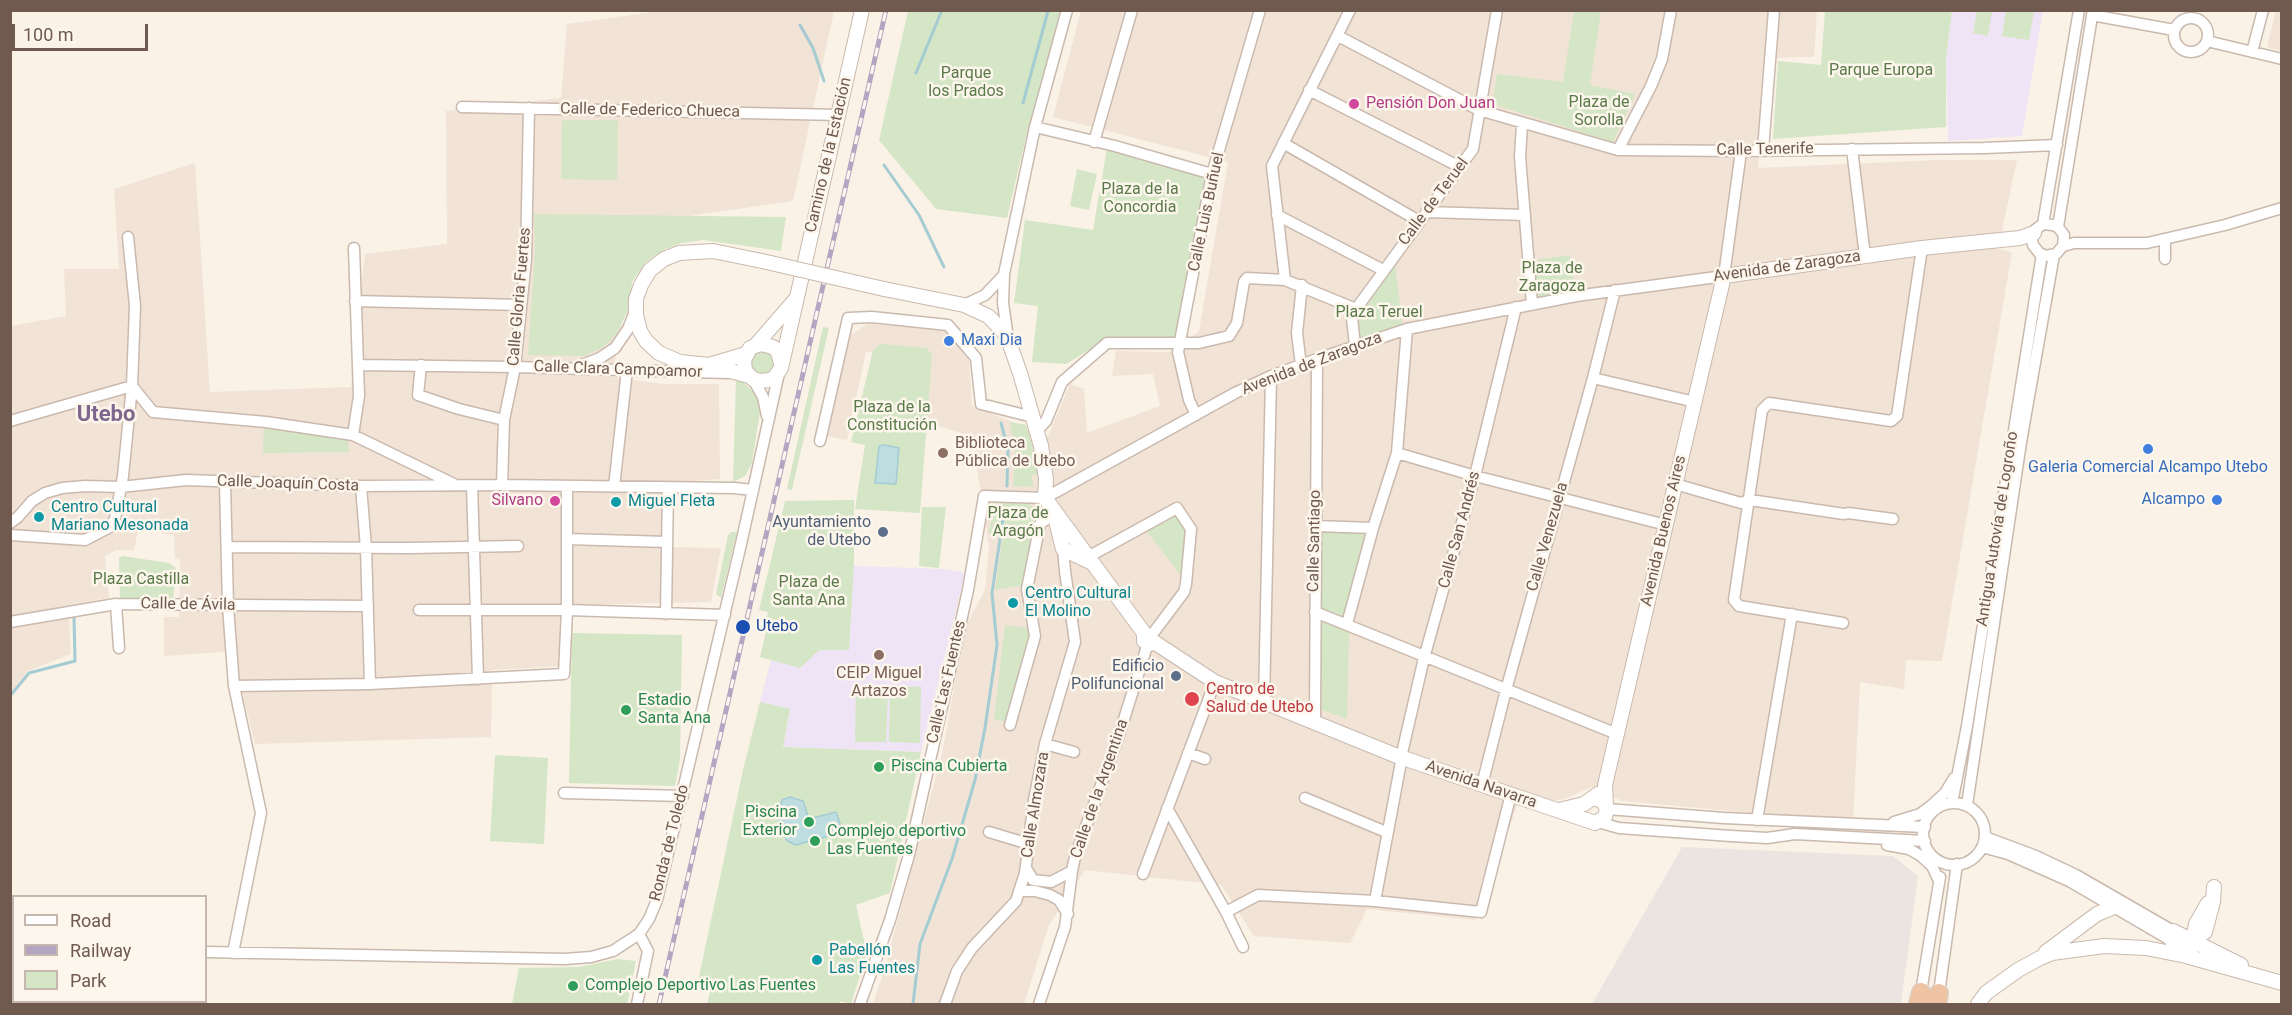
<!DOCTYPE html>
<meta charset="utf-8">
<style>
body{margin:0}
#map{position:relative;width:2292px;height:1015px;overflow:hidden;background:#faf2e6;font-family:Roboto,sans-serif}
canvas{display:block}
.frame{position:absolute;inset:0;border:12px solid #70594e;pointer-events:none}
.legend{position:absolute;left:12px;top:895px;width:195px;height:108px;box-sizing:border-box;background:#fdf6ec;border:2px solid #c5b7ad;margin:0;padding:8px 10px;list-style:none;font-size:18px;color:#70594e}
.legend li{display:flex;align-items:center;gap:12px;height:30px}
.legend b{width:30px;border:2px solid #c5b7ad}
.scale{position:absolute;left:12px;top:24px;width:136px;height:27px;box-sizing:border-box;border:3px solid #70594e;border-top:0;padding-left:8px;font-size:18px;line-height:21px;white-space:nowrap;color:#70594e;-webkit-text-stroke:4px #fdf6ec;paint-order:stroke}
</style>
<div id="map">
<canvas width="2292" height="1015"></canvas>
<div class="frame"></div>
<ul class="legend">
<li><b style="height:8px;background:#fff"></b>Road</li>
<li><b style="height:8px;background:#b4a6c2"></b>Railway</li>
<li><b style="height:16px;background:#d4e6c6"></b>Park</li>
</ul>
<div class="scale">100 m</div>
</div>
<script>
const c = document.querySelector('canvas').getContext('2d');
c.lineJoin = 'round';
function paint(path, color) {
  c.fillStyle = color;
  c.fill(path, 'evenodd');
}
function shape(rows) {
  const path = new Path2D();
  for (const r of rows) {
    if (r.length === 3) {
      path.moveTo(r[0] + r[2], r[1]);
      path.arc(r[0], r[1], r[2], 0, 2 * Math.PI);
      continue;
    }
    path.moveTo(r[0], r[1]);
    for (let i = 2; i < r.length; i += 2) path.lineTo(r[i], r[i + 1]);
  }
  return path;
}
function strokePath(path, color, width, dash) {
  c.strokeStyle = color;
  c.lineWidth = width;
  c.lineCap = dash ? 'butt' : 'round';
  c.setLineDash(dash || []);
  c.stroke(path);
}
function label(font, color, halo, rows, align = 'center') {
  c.font = font + ' Roboto,sans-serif';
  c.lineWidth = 5;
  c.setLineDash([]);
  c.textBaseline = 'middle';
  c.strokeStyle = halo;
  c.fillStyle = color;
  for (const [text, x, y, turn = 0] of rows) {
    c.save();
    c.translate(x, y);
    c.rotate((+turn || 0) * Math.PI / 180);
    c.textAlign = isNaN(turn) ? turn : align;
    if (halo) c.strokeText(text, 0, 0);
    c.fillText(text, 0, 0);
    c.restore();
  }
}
const residential = shape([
 [667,10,834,11,793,201,640,223,612,377,664,384,719,384,720,479,666,483,664,547,721,548,711,602,564,605,560,666,492,670,491,737,255,744,239,679,236,651,164,656,164,617,179,617,180,560,175,558,174,535,138,530,134,550,116,550,105,556,109,598,68,605,71,654,28,671,11,692,11,326,66,316,64,269,119,269,114,189,195,163,210,392,351,387,365,254,447,244,446,111,561,98,567,24],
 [1081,11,1817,11,1814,57,1766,58,1758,168,1937,160,2017,160,1998,249,2012,252,1942,661,1906,660,1904,689,1860,682,1853,822,1622,801,1591,787,1565,799,1517,806,1476,920,1367,909,1350,943,1254,936,1221,885,1085,870,1049,925,1024,1004,873,1004,886,964,942,754,965,627,985,590,989,546,972,436,920,421,926,357,866,352,847,440,827,436,850,336,867,324,947,329,969,361,972,406,1048,436,1070,384,1084,389,1087,433,1160,406,1153,374,1112,376,1116,351,1170,352,1199,331,1228,162,1053,117],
 [2276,11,2281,11,2281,51,2267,47]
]);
const industrial = shape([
 [1682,847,1893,856,1918,876,1901,1004,1592,1004]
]);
const education = shape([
 [1952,11,2043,11,2022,136,1948,141,1946,58],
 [854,566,943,569,965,573,921,752,783,747,790,709,760,702,771,660,800,668,819,650,849,649]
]);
const green = shape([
 [908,11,1062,11,1026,137,1007,218,936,209,879,140],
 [1574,11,1601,11,1590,85,1635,94,1613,142,1492,104,1497,74,1563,82],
 [1825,11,1952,11,1946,58,1946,127,1773,139,1778,61,1821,65],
 [1977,11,1992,11,1988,36,1973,33],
 [2006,11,2034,11,2029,40,2002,36],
 [562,120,618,120,617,180,561,179],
 [1107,148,1199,174,1205,180,1206,186,1182,328,1175,338,1109,338,1066,364,1032,362,1038,306,1014,303,1025,220,1093,230],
 [1077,169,1097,174,1089,210,1070,206],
 [534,214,786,217,781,251,703,240,682,243,665,249,646,262,632,282,629,308,617,333,602,348,583,356,528,355,535,250],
 [1570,255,1576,296,1532,304,1528,261],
 [1394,256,1403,330,1355,346,1356,308],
 [823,327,829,328,792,490,787,489],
 [881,344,927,348,932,355,920,513,855,509,865,445,851,442,873,350],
 [762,363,12],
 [736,379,743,382,757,395,760,412,752,463,745,476,733,482],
 [1010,422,1026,425,1033,448,1038,475,1031,475,1034,487,1013,486,1015,454],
 [264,424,348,439,349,452,263,453],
 [854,500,854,566,849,650,819,650,800,668,760,657,766,632,763,631,768,612,759,610,785,501],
 [997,502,1028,504,1039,511,1025,585,995,590,1003,535,988,533],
 [922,507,946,507,939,568,919,566],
 [1174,512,1185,531,1182,577,1145,529],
 [1368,531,1349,631,1347,719,1322,710,1320,533],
 [731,532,737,532,721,598,716,594,728,535],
 [122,556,169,563,176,568,173,603,120,601,119,558],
 [1005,625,1031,629,1032,637,1009,722,994,720],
 [572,633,682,635,680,760,675,786,569,783],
 [856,686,888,687,886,742,855,742],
 [890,686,921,687,920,743,889,742],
 [760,702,790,709,783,747,921,752,890,893,856,905,867,954,851,1004,841,1001,839,1004,707,1004,711,987,698,981,743,770],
 [495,755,548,758,544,844,490,841],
 [618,959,636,961,627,1004,512,1004,519,968,579,967]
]);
const water = shape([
 [885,445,899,448,896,484,875,483,879,446,885,445],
 [790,797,803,801,809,819,836,812,843,832,796,845,787,841,779,825,778,816,782,800,790,797]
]);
const stream = shape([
 [800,25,813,48,824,81],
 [916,73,942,10],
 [1023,103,1048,11],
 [884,165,919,215,944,267],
 [1001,423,1008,449,1007,486],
 [10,696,29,673,75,661,74,618],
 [913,1004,920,944,952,859,975,780,985,728,997,645,992,593,1004,512]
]);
const minor = shape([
 [2092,15,2174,30],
 [2191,35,17],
 [1338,36,1479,110,1618,150,1741,151,1984,148,2057,145],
 [2207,41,2282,59],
 [2252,52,2263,10],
 [1309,90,1460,167],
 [462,107,839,115],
 [1522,124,1520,157,1532,304],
 [1035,127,1115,146,1212,174],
 [1094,142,1132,10],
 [1283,143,1419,221],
 [1852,149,1865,256],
 [1618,150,1651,86,1662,59,1671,10],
 [1763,150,1774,10],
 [1426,212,1525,215],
 [1277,215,1383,270],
 [2043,224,2079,10],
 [2058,227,2053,225,2043,224,2035,230,2032,240,2033,245,2040,254,2045,256,2056,254,2063,246,2064,235,2058,227,2093,10],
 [2063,246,2074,243,2147,243,2225,225,2282,208],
 [2165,259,2165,239],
 [1285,280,1272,166,1350,10],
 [355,301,521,305],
 [964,305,985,295,1004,275],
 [1008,338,1003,303,1004,274,1035,127,1067,10],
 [1355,346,1352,318,1356,309,1473,149,1497,10],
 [358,365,515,367,728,373],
 [421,365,418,395,459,409,504,420],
 [1301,365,1297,333,1302,285],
 [579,366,600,358,615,348,628,329,635,311],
 [1593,378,1695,402],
 [753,379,763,397,767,416],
 [132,386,153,412,266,422,353,435,454,484],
 [1196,415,1189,400,1178,352,1212,174,1260,10],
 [10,421,132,386],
 [1037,431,1046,421,1062,382,1107,343,1199,343,1229,336,1237,323,1244,282,1247,278,1285,280,1356,309],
 [353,435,359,396,354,248],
 [820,441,848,318,872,317,948,325,976,358,981,404,1033,417],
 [1397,453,1475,476,1666,525],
 [225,482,228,606,234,686,261,813,233,953],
 [1675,484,1741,503,1750,500,1844,514,1848,513,1893,519],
 [472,485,478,679],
 [502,485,504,420,515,367,526,259,529,108],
 [361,486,366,548,370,684],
 [614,487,627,370],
 [10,523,18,517,32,501,45,493,62,488,85,486,121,487,186,480,361,486,502,485,734,488,753,490],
 [1315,526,1373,528],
 [10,535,85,540,110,527,115,519,123,476,132,386,135,306,128,237],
 [567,539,667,542],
 [228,547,410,548,518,546],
 [1088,557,1177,508,1191,529,1186,584,1184,592,1154,632],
 [116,604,119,648],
 [419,610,567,610,725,615],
 [1315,612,1617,734],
 [666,614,668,488],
 [10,622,116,604,368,606],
 [1843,623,1739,606,1734,600,1762,410,1769,403,1891,421,1897,416,1922,248],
 [1347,624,1373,528,1397,453,1407,329],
 [234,686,370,684,564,674,567,610,567,487],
 [1264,702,1271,376],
 [1315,723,1317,359],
 [1010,725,1035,636,1027,589,1040,524,1054,513],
 [1045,744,1074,752],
 [1188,753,1205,759],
 [1402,753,1424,658,1475,476,1516,307],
 [1482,785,1506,690,1593,378,1615,290],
 [564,793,683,796],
 [1305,798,1386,832],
 [1952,803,1967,726,2042,254],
 [1954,834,31],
 [1967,805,2021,442,2054,255],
 [1167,808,1226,912,1243,947],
 [1607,809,1724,818,1925,827],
 [1757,820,1792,614],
 [1598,822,1619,828,1731,836,1767,838,1795,834,1925,841],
 [1894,822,1920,814,1932,805,1945,793,1954,778],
 [989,832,1029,844],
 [1985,837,2036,856,2076,875,2173,931],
 [1887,845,1909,849,1921,856,1932,866,1939,881],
 [1982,847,2008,854,2069,881,2177,944],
 [1026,868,1033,880,1051,882,1072,871],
 [1143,874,1215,682],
 [1019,891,1035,891,1050,895,1059,900,1068,914],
 [1375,901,1401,762],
 [1226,912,1258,895,1375,901,1481,912,1511,794],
 [10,946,14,946],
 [206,952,565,959,591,957,613,951,639,934,649,919,657,900,741,544,779,373],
 [1921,992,1940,877],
 [1939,993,1957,864],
 [637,1004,648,951,639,934],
 [860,1004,890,920,909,855,968,590,984,496,1045,498,1235,393,1271,376,1317,359,1407,329,1576,296,1724,276,1741,151],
 [945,1004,957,971,972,948,1016,901,1025,873,1034,800,1045,744,1075,642,1065,571,1063,549],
 [1039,1004,1065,927,1072,871,1075,857,1118,738,1148,643]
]);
const tertiary = shape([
 [884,289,964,305,988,316,1003,331,1008,339,1020,373,1041,446,1046,479,1045,498,1144,633,1144,641,1150,644,1154,642],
 [755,346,795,300],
 [781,364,778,352,773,347,761,344,750,348,744,360,745,371,753,379,759,381,770,380,775,377,781,368,862,10],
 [709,365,746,354],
 [749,376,709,365,680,362,659,353,646,341,640,331,636,315,636,299,641,285,650,270,664,259,679,253,713,251,762,261],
 [1056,521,1063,549,1090,562],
 [1154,642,1215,682,1397,756],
 [1406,759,1595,823,1605,817,1607,809,1603,801,1593,798],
 [1606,806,1605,785,1724,276,1922,248,2020,238,2034,233],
 [1559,810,1584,804,1598,794],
 [2173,931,2241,965],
 [2172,941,2185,945,2205,932,2213,902,2214,887],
 [2195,945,2193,941,2196,924,2208,903],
 [2046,952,2097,914,2114,907],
 [1978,1004,1986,993,2018,970,2040,958,2052,953,2104,946,2146,948,2186,956,2282,983]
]);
const trunk = shape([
 [1918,1004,1921,992],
 [1937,1004,1939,993]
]);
const rail = shape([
 [659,1004,886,10]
]);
const tertiaryBridge = shape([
 [762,261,884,289]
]);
const markers = [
 [1354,104,6,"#d1479c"],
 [949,341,6,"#3f7fe0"],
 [2148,449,6,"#3f7fe0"],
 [943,453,6,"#8d6e63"],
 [2217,500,6,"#3f7fe0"],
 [555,501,6,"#d1479c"],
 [616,502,6,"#0f9aa8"],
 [39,517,6,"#0f9aa8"],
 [883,532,6,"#5c6f8a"],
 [1013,603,6,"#0f9aa8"],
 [743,627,8,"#1a4fb4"],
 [879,655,6,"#8d6e63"],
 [1176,676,6,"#5c6f8a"],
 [1192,699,8,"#e0444e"],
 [626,710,6,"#2e9e5b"],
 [879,767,6,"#2e9e5b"],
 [809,822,6,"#2e9e5b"],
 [815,841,6,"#2e9e5b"],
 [817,960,6,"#0f9aa8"],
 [573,986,6,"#2e9e5b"]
];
const parkNames = [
 ["Parque Europa",1881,71],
 ["Parque",966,74],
 ["los Prados",966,92],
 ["Plaza de",1599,103],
 ["Sorolla",1599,121],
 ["Plaza de la",1140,190],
 ["Concordia",1140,208],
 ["Plaza de",1552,269],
 ["Zaragoza",1552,287],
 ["Plaza Teruel",1379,313],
 ["Plaza de la",892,408],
 ["Constitución",892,426],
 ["Plaza de",1018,514],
 ["Aragón",1018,532],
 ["Plaza Castilla",141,580],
 ["Plaza de",809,583],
 ["Santa Ana",809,601]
];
const hotelNames = [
 ["Pensión Don Juan",1366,104],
 ["Silvano",543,501,"right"]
];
const streetNames = [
 ["Calle de Federico Chueca",650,111,1],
 ["Calle Tenerife",1765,150,-1],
 ["Camino de la Estación",829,155,-77],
 ["Calle de Teruel",1434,202,-53],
 ["Calle Luis Buñuel",1207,212,-78],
 ["Avenida de Zaragoza",1787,267,-8],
 ["Calle Gloria Fuertes",520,297,-85],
 ["Avenida de Zaragoza",1312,364,-21],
 ["Calle Clara Campoamor",618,370,2],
 ["Calle Joaquín Costa",288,484,2],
 ["Antigua Autovía de Logroño",1998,529,-81],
 ["Calle San Andrés",1460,530,-75],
 ["Avenida Buenos Aires",1664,531,-77],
 ["Calle Venezuela",1548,537,-74],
 ["Calle Santiago",1315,541,-89],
 ["Calle de Ávila",188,605,1],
 ["Calle Las Fuentes",947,682,-77],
 ["Avenida Navarra",1481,785,19],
 ["Calle de la Argentina",1100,789,-71],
 ["Calle Almozara",1036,805,-81],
 ["Ronda de Toledo",670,843,-76]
];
const shopNames = [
 ["Maxi Dia",961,341],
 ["Galeria Comercial Alcampo Utebo",2148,468,"center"],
 ["Alcampo",2205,500,"right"]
];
const educationNames = [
 ["Biblioteca",955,444],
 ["Pública de Utebo",955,462],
 ["CEIP Miguel",879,674,"center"],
 ["Artazos",879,692,"center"]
];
const cultureNames = [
 ["Miguel Fleta",628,502],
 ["Centro Cultural",51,508],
 ["Mariano Mesonada",51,526],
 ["Centro Cultural",1025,594],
 ["El Molino",1025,612],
 ["Pabellón",829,951],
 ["Las Fuentes",829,969]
];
const serviceNames = [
 ["Ayuntamiento",871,523],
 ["de Utebo",871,541],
 ["Edificio",1164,667],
 ["Polifuncional",1164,685]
];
const transitNames = [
 ["Utebo",756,627]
];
const healthNames = [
 ["Centro de",1206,690],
 ["Salud de Utebo",1206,708]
];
const leisureNames = [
 ["Estadio",638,701],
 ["Santa Ana",638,719],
 ["Piscina Cubierta",891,767],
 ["Piscina",797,813,"right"],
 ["Exterior",797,831,"right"],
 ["Complejo deportivo",827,832],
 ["Las Fuentes",827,850],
 ["Complejo Deportivo Las Fuentes",585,986]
];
const districtNames = [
 ["Utebo",106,415]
];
paint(residential, '#f1e3d6');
paint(industrial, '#eae5e0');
paint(education, '#efe3f6');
paint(green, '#d4e6c6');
paint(water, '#bddde1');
strokePath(water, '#a4ccd2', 1.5);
strokePath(stream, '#a4ccd2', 3);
strokePath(minor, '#cab9ae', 13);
strokePath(tertiary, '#cab9ae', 16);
strokePath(trunk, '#d7d1cd', 20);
strokePath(minor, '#fff', 10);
strokePath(tertiary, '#fff', 14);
strokePath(trunk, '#efc4a5', 18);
strokePath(rail, '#b4a6c2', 5);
strokePath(rail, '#fdf6ec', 3, [9]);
strokePath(tertiaryBridge, '#cab9ae', 16, []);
strokePath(tertiaryBridge, '#fff', 14);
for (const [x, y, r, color] of markers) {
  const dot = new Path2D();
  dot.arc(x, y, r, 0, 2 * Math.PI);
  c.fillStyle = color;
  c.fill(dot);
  strokePath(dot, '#fdf6ec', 2);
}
label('16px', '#5a7a4a', '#fdf6ec', parkNames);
label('16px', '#b23c85', '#fdf6ec', hotelNames, 'left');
label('16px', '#70594e', '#fdf6ec', streetNames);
label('16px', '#366cbe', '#fdf6ec', shopNames, 'left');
label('16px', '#785e54', '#fdf6ec', educationNames, 'left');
label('16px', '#0d838f', '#fdf6ec', cultureNames, 'left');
label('16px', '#4e5e75', '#fdf6ec', serviceNames, 'right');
label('16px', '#164399', '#fdf6ec', transitNames, 'left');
label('16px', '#be3a42', '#fdf6ec', healthNames, 'left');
label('16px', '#27864d', '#fdf6ec', leisureNames, 'left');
label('bold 22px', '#7e668c', '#fdf6ec', districtNames);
</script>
